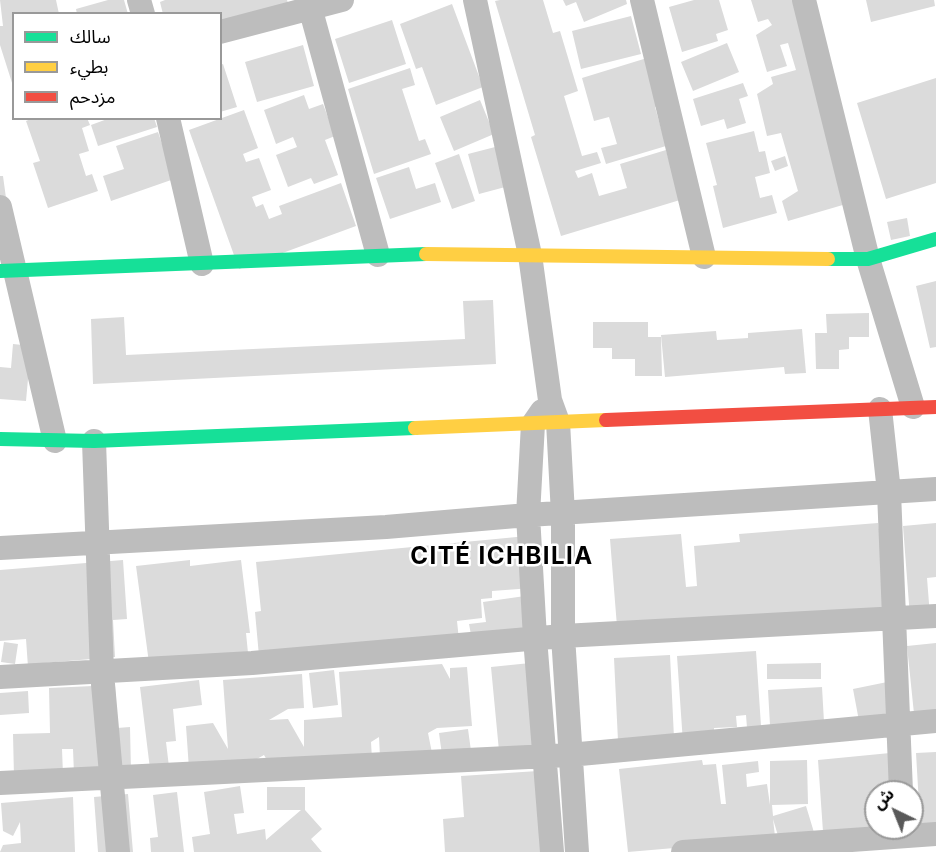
<!DOCTYPE html>
<meta charset="utf-8">
<style>
body{margin:0}
#map{position:relative;width:936px;height:852px;overflow:hidden;background:#fff;font-family:Inter,"Noto Sans Arabic",sans-serif}
canvas{display:block}
.legend{position:absolute;left:12px;top:12px;width:210px;height:108px;box-sizing:border-box;background:#fff;border:2px solid #999;margin:0;padding:8px 10px;list-style:none;font-size:18px;color:#000}
.legend li{display:flex;align-items:center;gap:12px;height:30px}
.legend b{width:30px;border:2px solid #999}
.north{position:absolute;left:864px;top:780px;width:60px;height:60px;box-sizing:border-box;background:#fff;border:2px solid #999;border-radius:50%;rotate:317deg;font-size:16px;font-weight:700;line-height:24px;text-align:center;color:#000}
.north::after{content:'';display:block;margin:auto;width:21px;height:27px;background:#595959;clip-path:polygon(50% 0,100% 100%,50% 72%,0 100%)}
</style>
<div id="map">
<canvas width="936" height="852"></canvas>
<ul class="legend">
<li><b style="height:8px;background:#16e098"></b>سالك</li>
<li><b style="height:8px;background:#ffcf43"></b>بطيء</li>
<li><b style="height:8px;background:#f24e42"></b>مزدحم</li>
</ul>
<div class="north">ش</div>
</div>
<script>
const c = document.querySelector('canvas').getContext('2d');
c.lineJoin = 'round';
function paint(path, color) {
  c.fillStyle = color;
  c.fill(path, 'evenodd');
}
function shape(rows) {
  const path = new Path2D();
  for (const r of rows) {
    path.moveTo(r[0], r[1]);
    for (let i = 2; i < r.length; i += 2) path.lineTo(r[i], r[i + 1]);
  }
  return path;
}
function strokePath(path, color, width, dash) {
  c.strokeStyle = color;
  c.lineWidth = width;
  c.lineCap = dash ? 'butt' : 'round';
  c.setLineDash(dash || []);
  c.stroke(path);
}
function label(font, color, halo, rows, align = 'center') {
  c.font = font + ' Inter,sans-serif';
  c.lineWidth = 5;
  c.setLineDash([]);
  c.textBaseline = 'middle';
  c.strokeStyle = halo;
  c.fillStyle = color;
  for (const [text, x, y, turn = 0] of rows) {
    c.save();
    c.translate(x, y);
    c.rotate((+turn || 0) * Math.PI / 180);
    c.textAlign = isNaN(turn) ? turn : align;
    if (halo) c.strokeText(text, 0, 0);
    c.fillText(text, 0, 0);
    c.restore();
  }
}
const building = shape([
 [0,0,56,0,59,14,14,14,13,86,0,45,0,26,3,26],
 [108,0,124,0,128,14,77,14,76,9],
 [165,0,287,0,291,12,220,34,220,14,163,14,160,2],
 [500,0,543,0,553,33,560,31,578,91,564,96,582,156,597,152,601,163,575,171,578,178,592,173,599,196,627,188,620,164,666,150,680,200,561,236,531,137,535,135,495,1],
 [563,0,626,0,627,4,584,22,576,2,566,6],
 [694,0,719,0,728,30,716,34,718,41,682,52,669,7],
 [751,0,794,0,853,202,788,221,782,201,798,191,781,133,767,136,757,94,773,84,771,77,796,70,788,43,780,45,787,66,767,72,756,35,772,25,768,19,758,22],
 [866,0,934,0,935,6,871,22],
 [452,4,483,87,436,105,422,67,416,69,400,24],
 [631,16,641,54,581,69,572,31],
 [392,20,406,64,349,83,335,39],
 [727,43,739,72,693,91,681,62],
 [303,45,314,86,257,102,245,62],
 [647,58,661,105,655,107,666,146,606,164,601,148,617,144,609,117,594,121,582,78],
 [223,64,237,107,220,112,220,65],
 [410,68,415,85,402,89,419,141,425,139,431,154,374,174,348,89],
 [936,78,936,183,886,199,857,103],
 [743,83,748,96,739,99,746,123,727,129,724,119,701,126,693,99],
 [304,95,309,109,323,104,335,136,325,140,338,175,314,184,311,178,288,187,276,155,297,147,293,137,276,144,264,110],
 [480,100,494,134,454,151,440,117],
 [244,110,258,148,243,154,246,162,259,158,271,190,252,197,256,207,263,204,269,219,282,214,279,206,341,183,356,226,239,269,189,130],
 [33,118,87,118,90,125,82,128,89,151,79,154,86,176,92,174,98,191,48,208,33,163,40,161,26,121],
 [110,118,154,118,157,127,98,146,91,125],
 [754,131,759,152,765,151,770,173,755,177,760,198,772,195,777,213,723,228,713,186,717,185,706,143],
 [158,132,174,179,111,201,103,176,124,169,116,146],
 [499,146,509,186,479,194,468,154],
 [459,154,475,201,452,209,435,163],
 [785,156,788,166,775,171,771,161],
 [409,167,416,189,435,183,441,202,390,219,376,178],
 [0,176,3,176,9,220,0,222],
 [907,218,910,236,891,240,887,222],
 [936,281,936,347,930,348,916,286],
 [493,300,496,364,93,384,91,319,124,317,126,355,465,339,463,301],
 [869,313,869,337,849,337,849,349,839,350,839,369,816,369,815,333,827,333,826,314],
 [593,322,648,322,648,337,661,337,662,376,635,376,635,359,612,359,612,348,593,348],
 [802,329,806,373,785,374,784,367,665,377,661,335,716,331,717,340,748,338,748,333],
 [13,344,42,347,28,379,26,401,0,399,0,367,11,368],
 [878,523,893,617,618,639,610,539,681,534,686,587,697,586,694,546,740,542,739,534],
 [936,523,936,577,927,578,930,616,910,617,903,526],
 [527,536,532,588,492,591,492,598,481,599,482,618,457,621,459,640,259,656,255,612,261,611,256,562],
 [123,560,127,619,113,620,115,657,44,663,28,667,26,639,0,641,0,570],
 [190,560,190,566,241,560,250,633,246,633,248,653,149,663,136,566],
 [539,594,545,638,472,640,469,624,486,622,483,602],
 [4,642,18,644,15,664,1,662],
 [936,643,936,730,916,733,907,646],
 [756,651,761,726,770,725,768,690,822,687,824,722,748,741,746,715,736,716,737,727,714,728,714,741,683,743,677,656],
 [670,655,674,738,618,741,614,658],
 [540,662,548,747,499,751,491,667],
 [821,663,821,679,767,679,767,664],
 [442,664,450,679,450,668,467,667,472,726,437,728,428,733,432,753,380,757,379,737,371,742,372,759,271,767,264,755,246,765,189,769,186,726,213,723,228,749,223,680,302,674,304,708,288,709,269,720,288,719,304,747,304,720,342,717,339,672],
 [334,670,338,705,313,708,309,673],
 [199,680,202,705,173,709,176,741,166,742,169,767,150,769,140,687],
 [897,680,906,729,862,737,853,689],
 [115,685,117,728,130,727,131,772,74,774,73,749,62,749,63,775,14,777,13,734,50,733,49,688],
 [28,691,29,713,0,715,0,693],
 [468,729,471,751,442,755,439,733],
 [936,752,936,839,921,839,916,753],
 [890,753,902,792,876,792,876,828,824,846,818,760],
 [702,760,703,765,716,764,721,804,726,804,722,765,758,761,759,772,746,774,747,787,767,784,770,805,770,761,807,760,808,804,772,805,773,816,806,806,816,839,782,849,773,819,776,845,709,845,628,852,619,769],
 [538,771,552,852,445,852,443,819,464,817,461,776],
 [240,786,244,813,234,814,237,834,265,829,266,840,301,810,267,810,267,787,305,787,305,810,322,829,311,839,322,852,194,852,192,837,210,834,204,792],
 [177,792,184,852,151,852,150,838,158,837,153,795],
 [128,794,133,852,98,852,94,797],
 [73,797,75,852,0,852,3,845,21,843,20,822,13,836,3,831,1,803]
]);
const street = shape([
 [139,0,143,14],
 [308,0,378,255],
 [475,0,530,255,550,400,558,422,563,514,563,636,577,852],
 [642,0,704,257],
 [804,0,868,259,913,407],
 [220,32,342,0],
 [168,118,202,264],
 [0,207,55,441],
 [880,409,889,492,901,792],
 [542,411,533,424,528,515,535,638,552,852],
 [94,441,102,673,118,852],
 [0,548,386,527,528,515,936,489],
 [0,677,252,663,563,636,936,616],
 [0,783,569,755,936,721],
 [683,852,936,834]
]);
const fast = shape([
 [828,259,868,259,936,239],
 [0,271,426,254],
 [0,439,94,441,415,428]
]);
const slow = shape([
 [426,254,828,259],
 [415,428,606,420]
]);
const jam = shape([
 [606,420,936,407]
]);
const districtNames = [
 ["CITÉ ICHBILIA",502,557]
];
paint(building, '#dbdbdb');
strokePath(street, '#bdbdbd', 24);
strokePath(fast, '#16e098', 14);
strokePath(slow, '#ffcf43', 14);
strokePath(jam, '#f24e42', 14);
c.letterSpacing = '1.5px';
label('bold 24px', '#000', '#fff', districtNames);
c.letterSpacing = '0px';
</script>
